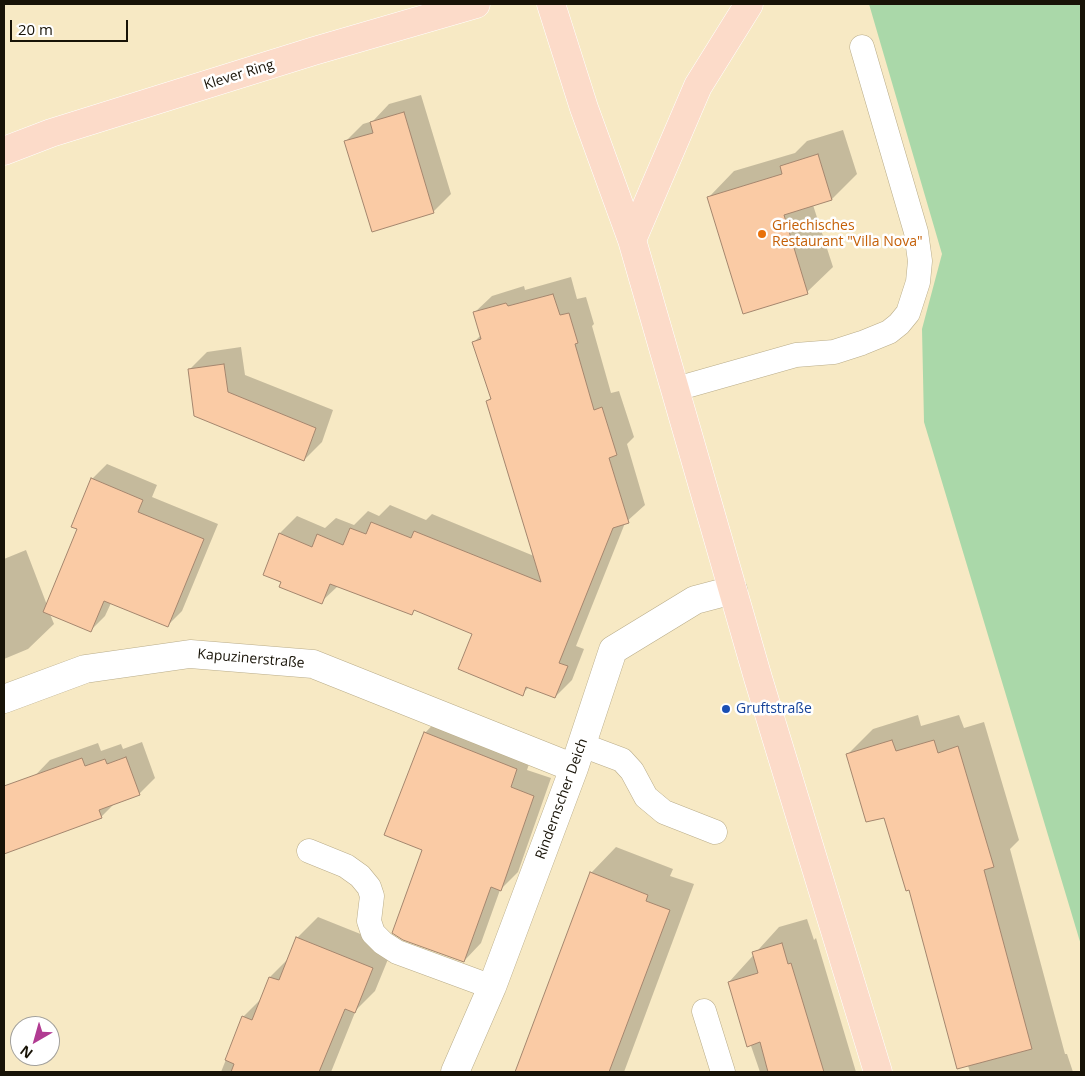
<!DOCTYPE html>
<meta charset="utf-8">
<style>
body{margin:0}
#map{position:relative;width:1085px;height:1076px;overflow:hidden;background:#f7e9c4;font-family:"Open Sans",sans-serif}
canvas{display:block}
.frame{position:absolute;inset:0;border:5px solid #181307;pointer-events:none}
.north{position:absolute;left:10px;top:1016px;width:50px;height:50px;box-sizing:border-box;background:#fff;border:1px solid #a3a19c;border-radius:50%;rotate:218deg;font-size:14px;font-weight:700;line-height:20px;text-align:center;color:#181307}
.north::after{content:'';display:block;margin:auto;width:18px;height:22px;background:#b13b92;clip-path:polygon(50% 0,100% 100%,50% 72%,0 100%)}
.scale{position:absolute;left:10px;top:20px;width:118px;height:22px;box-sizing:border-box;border:2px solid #181307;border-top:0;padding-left:6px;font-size:15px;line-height:18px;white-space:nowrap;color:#181307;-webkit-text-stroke:4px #fff;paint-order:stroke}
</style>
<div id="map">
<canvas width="1085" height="1076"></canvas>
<div class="frame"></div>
<div class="north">N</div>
<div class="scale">20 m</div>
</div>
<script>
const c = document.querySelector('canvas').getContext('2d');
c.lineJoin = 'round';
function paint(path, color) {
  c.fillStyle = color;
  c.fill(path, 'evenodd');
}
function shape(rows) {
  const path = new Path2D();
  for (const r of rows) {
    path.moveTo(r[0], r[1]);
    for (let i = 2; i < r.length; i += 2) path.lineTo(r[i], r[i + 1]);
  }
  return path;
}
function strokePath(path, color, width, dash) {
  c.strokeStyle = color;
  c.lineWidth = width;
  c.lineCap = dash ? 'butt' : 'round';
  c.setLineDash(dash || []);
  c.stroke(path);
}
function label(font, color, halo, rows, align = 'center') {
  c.font = font + ' "Open Sans",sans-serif';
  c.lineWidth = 5;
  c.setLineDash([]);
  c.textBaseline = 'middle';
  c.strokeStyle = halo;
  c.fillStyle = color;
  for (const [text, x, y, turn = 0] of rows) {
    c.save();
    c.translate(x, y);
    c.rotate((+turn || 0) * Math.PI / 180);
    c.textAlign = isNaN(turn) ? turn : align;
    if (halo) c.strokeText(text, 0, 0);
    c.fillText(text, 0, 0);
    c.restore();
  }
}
const green = shape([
 [869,4,1081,4,1081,945,924,422,922,329,942,254]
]);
const shadow = shape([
 [421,95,451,194,433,212,346,141,363,124,373,121,389,104],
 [843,130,857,174,832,199,813,205,833,267,807,292,709,197,734,171,795,153,807,141],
 [571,277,577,299,586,297,594,324,592,326,611,393,619,391,634,437,627,444,645,505,625,523,576,646,584,649,572,680,555,697,529,687,522,694,474,633,415,609,411,613,338,586,321,602,265,575,280,533,297,516,325,528,336,518,354,525,368,511,379,516,390,505,426,520,432,514,534,556,487,401,492,397,474,342,481,335,474,313,492,296,524,286,525,290],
 [241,347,245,375,333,410,322,442,304,460,189,370,207,352],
 [107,464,157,485,152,497,218,524,182,611,167,626,111,603,105,616,90,631,50,614,54,624,28,649,4,659,4,559,26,550,47,605,79,529,92,479],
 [442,715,533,752,527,770,551,778,518,872,500,890,481,943,464,961,424,849,425,733],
 [918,715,921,726,959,715,964,728,984,722,1019,840,1010,849,1065,1054,1067,1054,1073,1072,970,1072,885,816,848,754,873,729],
 [142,742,155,778,139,794,115,803,101,817,4,853,4,794,24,787,50,760,98,743,101,751,121,744,123,749],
 [616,847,673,869,670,876,694,884,624,1072,516,1072,591,873],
 [318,917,393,947,375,991,356,1010,331,1072,221,1072,243,1017,262,998,270,977,289,958,297,938],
 [807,919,814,940,816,938,856,1072,760,1072,729,982,779,927]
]);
const building = shape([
 [404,112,434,213,372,232,344,141,373,133,370,122,404,112],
 [818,154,832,200,784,215,808,294,743,314,707,197,782,174,780,166,818,154],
 [553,294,560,315,569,313,578,343,575,344,594,410,602,407,617,455,609,458,629,523,613,528,559,663,568,666,555,698,526,687,523,696,458,669,472,634,414,610,412,615,330,584,322,604,279,587,281,582,263,575,279,533,312,547,317,534,343,545,350,528,366,534,371,522,411,538,414,531,541,582,486,401,491,399,472,342,481,339,473,312,506,303,508,306,553,294],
 [224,364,228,392,316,428,304,461,194,416,188,369,224,364],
 [91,478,143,500,138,512,204,539,168,627,104,601,91,632,43,612,77,529,71,527,91,478],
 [424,732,517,769,511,787,534,796,501,891,491,887,464,962,403,940,392,933,422,850,384,835,424,732],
 [892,740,896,751,934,740,938,753,958,746,994,867,984,870,1032,1049,957,1069,909,890,906,891,884,818,866,822,846,754,892,740],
 [126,757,140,795,99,810,102,818,4,854,4,786,82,758,85,766,105,759,107,764,126,757],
 [590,872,648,895,646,901,670,910,609,1072,515,1072,590,872],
 [296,937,373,968,355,1013,345,1009,319,1072,231,1072,234,1064,225,1060,242,1016,252,1020,269,977,279,980,296,937],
 [782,943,788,964,791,963,824,1072,768,1072,760,1042,747,1047,728,982,758,973,752,952,782,943]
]);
const lane = shape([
 [676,389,796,355,834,352,862,343,889,332,899,324,908,313,918,282,920,261,916,232,862,47],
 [582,745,622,760,632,771,646,797,664,812,715,832],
 [309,851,346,866,360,876,369,887,372,896,369,921,373,933,383,943,397,952,492,987],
 [704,1011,723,1072]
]);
const street = shape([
 [4,699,85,669,190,654,313,664,574,768],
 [455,1072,492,987,574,768,613,650,695,600,733,590]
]);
const primary = shape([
 [551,4,584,108,632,240,758,678,878,1072],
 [4,151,51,133,314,51,476,4],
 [632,240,698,86,749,4]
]);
const markers = [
 [762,234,5,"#e8710a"],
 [726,709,5,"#1a4fb4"]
];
const streetNames = [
 ["Klever Ring",239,75,-17],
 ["Kapuzinerstraße",251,659,5],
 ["Rindernscher Deich",562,799,-70]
];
const foodNames = [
 ["Griechisches",772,226],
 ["Restaurant \"Villa Nova\"",772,242]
];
const transitNames = [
 ["Gruftstraße",736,709]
];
paint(green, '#aad8a9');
paint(shadow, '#0003');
paint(building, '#facba5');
strokePath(building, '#a4866e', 1);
strokePath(lane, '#b9ac89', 25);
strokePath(street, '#b9ac89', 29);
strokePath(primary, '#fff', 29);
strokePath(lane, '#fff', 24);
strokePath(street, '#fff', 28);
strokePath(primary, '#fcdbc9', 28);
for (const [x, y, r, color] of markers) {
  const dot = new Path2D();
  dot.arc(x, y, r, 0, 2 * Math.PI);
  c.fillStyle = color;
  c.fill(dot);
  strokePath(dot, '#fff', 2);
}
label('14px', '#181307', '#fff', streetNames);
label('14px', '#c56008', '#fff', foodNames, 'left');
label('14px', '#164399', '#fff', transitNames, 'left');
</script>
